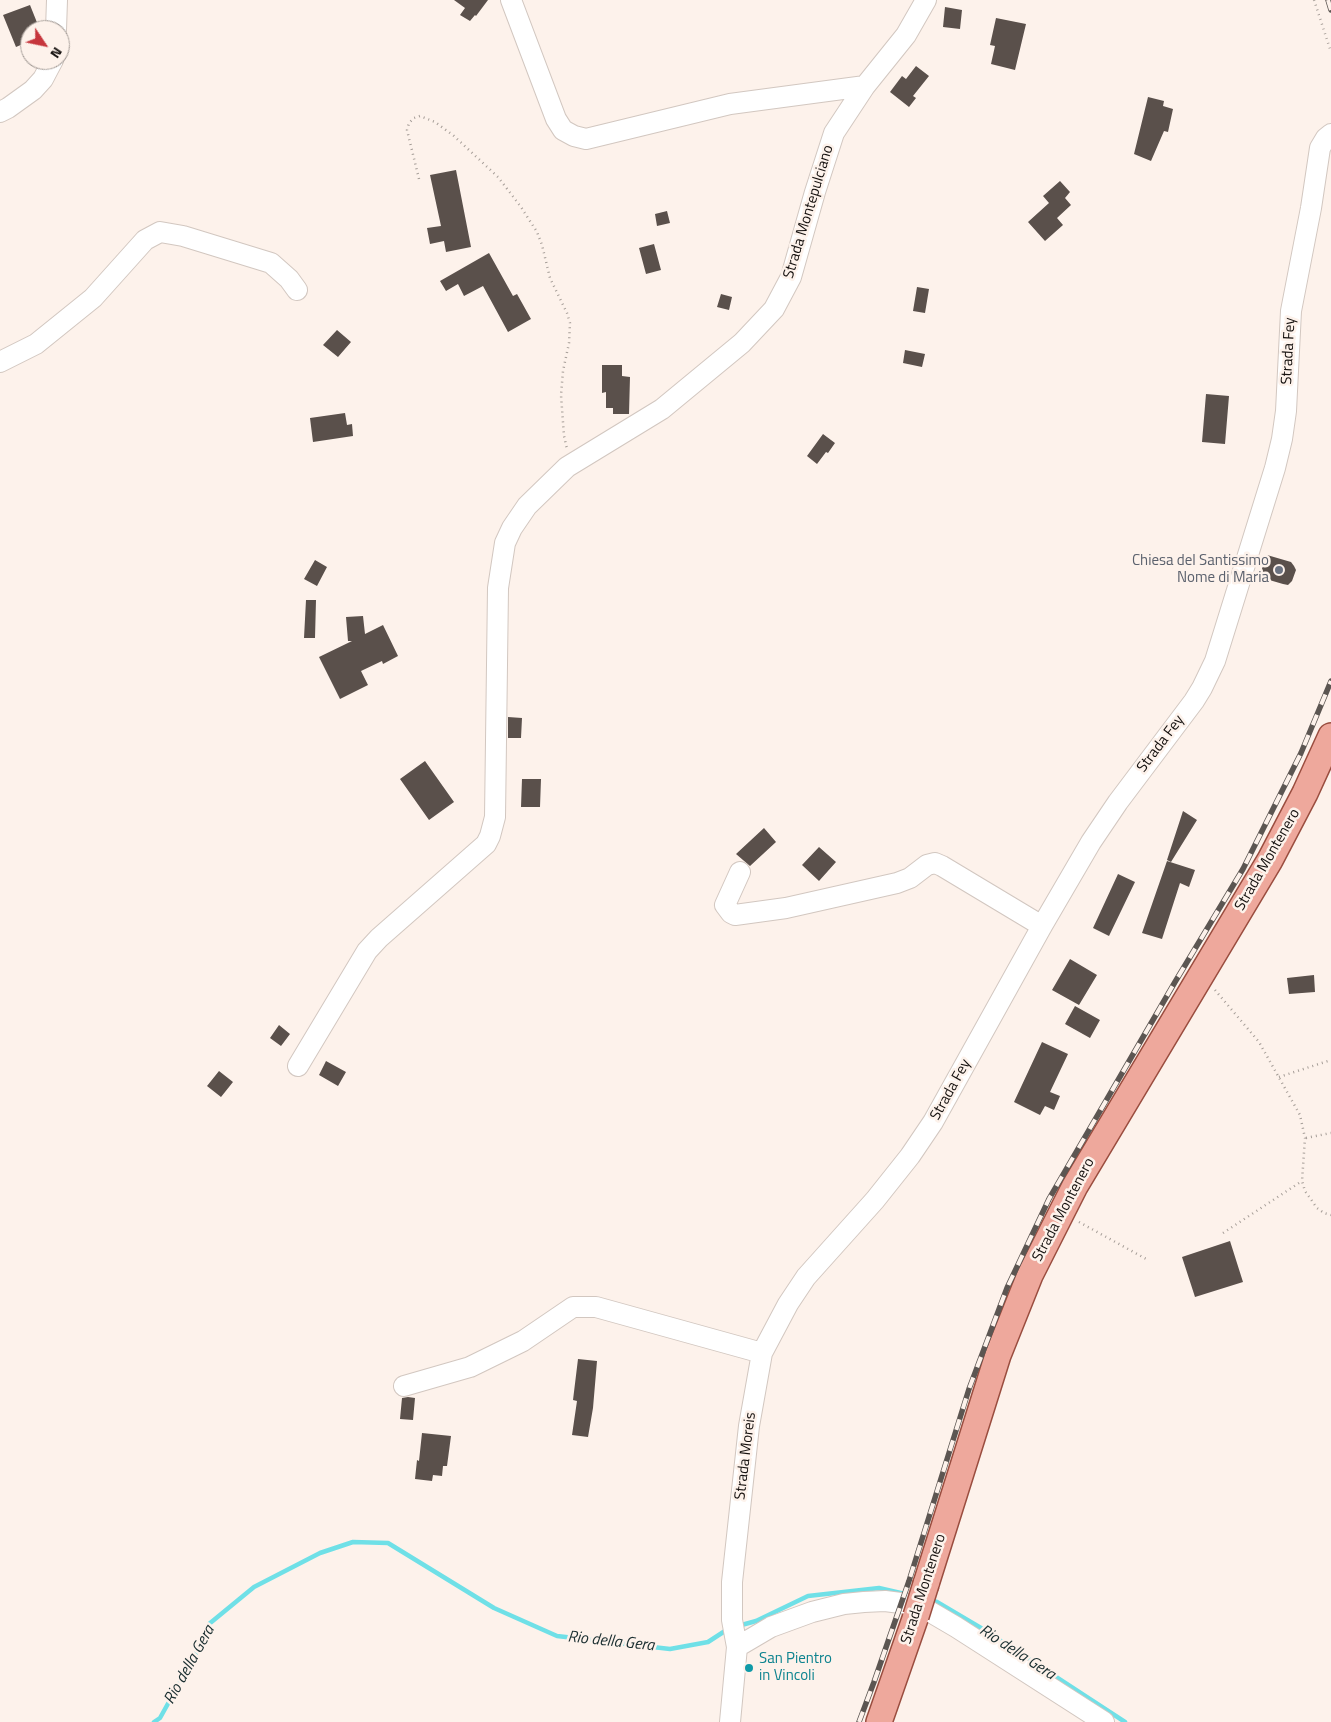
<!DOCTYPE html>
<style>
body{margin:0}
#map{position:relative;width:1331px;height:1722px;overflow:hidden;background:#fdf2eb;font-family:"Titillium Web",sans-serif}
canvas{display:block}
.north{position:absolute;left:20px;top:20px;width:50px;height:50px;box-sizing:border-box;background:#fdf2eb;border:1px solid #a09893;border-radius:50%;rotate:124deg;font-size:14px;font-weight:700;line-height:20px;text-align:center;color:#14100e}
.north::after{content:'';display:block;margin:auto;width:18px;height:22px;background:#c6363d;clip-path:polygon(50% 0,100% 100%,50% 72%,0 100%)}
</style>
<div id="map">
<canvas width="1331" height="1722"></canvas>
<div class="north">N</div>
</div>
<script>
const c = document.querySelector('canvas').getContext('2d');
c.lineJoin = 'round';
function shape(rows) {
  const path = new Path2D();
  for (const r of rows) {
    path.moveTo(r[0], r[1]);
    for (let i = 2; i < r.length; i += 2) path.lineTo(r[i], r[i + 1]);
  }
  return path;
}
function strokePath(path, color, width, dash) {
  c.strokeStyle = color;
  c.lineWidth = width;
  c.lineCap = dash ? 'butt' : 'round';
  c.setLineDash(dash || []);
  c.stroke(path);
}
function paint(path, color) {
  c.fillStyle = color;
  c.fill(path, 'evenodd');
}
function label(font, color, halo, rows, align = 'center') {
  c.font = font + ' "Titillium Web",sans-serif';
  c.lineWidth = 5;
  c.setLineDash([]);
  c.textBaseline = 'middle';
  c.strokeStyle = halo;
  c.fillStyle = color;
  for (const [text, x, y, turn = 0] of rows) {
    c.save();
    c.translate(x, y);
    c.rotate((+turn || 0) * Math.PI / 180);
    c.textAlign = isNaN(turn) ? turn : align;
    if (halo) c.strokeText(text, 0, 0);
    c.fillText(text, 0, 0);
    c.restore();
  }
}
const stream = shape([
 [930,1600,937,1602,981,1628,1125,1722],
 [738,1626,756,1621,808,1596,879,1588,905,1594],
 [154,1722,160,1718,195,1655,209,1624,254,1587,320,1553,353,1542,388,1543,494,1608,557,1636,670,1649,708,1642,728,1629]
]);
const building = shape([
 [454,0,488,0,476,16,475,15,470,21,460,15,465,8],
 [30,5,40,30,30,30,30,41,16,47,3,15],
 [945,7,962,10,960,29,943,27],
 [996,18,1026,24,1015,70,991,64,995,46,990,45],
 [916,66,929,76,913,96,916,98,909,107,890,92,902,76,906,79],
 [1148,97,1164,101,1163,106,1173,109,1168,132,1164,131,1151,161,1134,154],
 [456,170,471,247,446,252,444,241,430,244,427,228,441,226,430,175],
 [1060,181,1070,192,1065,198,1071,205,1057,218,1063,225,1045,241,1028,222,1049,203,1043,196],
 [667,211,670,223,657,226,655,214],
 [654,244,661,270,646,274,639,248],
 [489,253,513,296,517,294,531,319,508,332,483,286,464,296,458,284,446,291,440,281],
 [917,287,929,289,925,313,913,311],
 [721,294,732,297,729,310,717,307],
 [337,330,351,342,338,357,323,345],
 [905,350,925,354,922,367,903,363],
 [602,365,622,365,622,376,630,377,629,414,613,414,613,408,606,408,606,392,602,393],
 [1206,394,1229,396,1225,444,1202,442],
 [345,413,347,425,352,424,353,436,313,442,310,418],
 [823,434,835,443,828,453,826,452,817,464,807,456],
 [1267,555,1291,562,1294,566,1296,570,1292,581,1288,585,1283,584,1259,577],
 [315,560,327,567,317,586,304,579],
 [306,600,316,600,315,638,304,638],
 [363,616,365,634,383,625,398,656,383,664,382,661,361,671,368,685,340,699,319,657,352,641,348,641,346,617],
 [508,717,522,718,521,738,508,738],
 [425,761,454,802,429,820,400,779],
 [522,779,541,779,540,807,521,807],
 [1183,811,1197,820,1171,862,1167,860],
 [764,828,776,842,750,866,736,854],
 [819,847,836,862,819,881,802,865],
 [1167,861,1195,870,1189,887,1180,883,1162,939,1142,933],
 [1118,874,1135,882,1109,936,1093,928],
 [1070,959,1097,975,1079,1005,1052,990],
 [1314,975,1315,992,1289,994,1287,978],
 [1075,1006,1100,1020,1090,1038,1065,1024],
 [279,1025,290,1034,281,1046,270,1038],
 [1042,1042,1068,1054,1050,1092,1060,1096,1054,1110,1045,1106,1040,1115,1014,1102],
 [326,1061,346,1072,338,1086,319,1075],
 [219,1071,233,1082,221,1097,207,1086],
 [1230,1241,1243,1282,1195,1297,1182,1257],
 [578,1359,597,1361,593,1408,588,1437,572,1435,577,1401,573,1400],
 [408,1397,415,1398,413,1420,400,1419,402,1398],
 [422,1433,451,1436,447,1466,443,1466,442,1476,433,1475,432,1481,415,1479,417,1460,419,1461]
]);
const path = shape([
 [1314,0,1331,52],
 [419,179,407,130,409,123,414,118,420,116,435,122,454,136,498,177,521,207,537,232,542,245,550,278,567,313,570,323,569,343,563,371,561,395,564,436,567,449],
 [1215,990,1259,1042,1300,1115,1305,1138,1302,1181,1305,1191,1317,1208,1324,1213,1331,1215],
 [1279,1077,1331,1060],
 [1306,1138,1331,1133],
 [1079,1222,1148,1260],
 [1223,1233,1302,1181]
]);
const minor = shape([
 [511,0,556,119,563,130,574,136,586,139,730,104,865,86],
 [56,30,57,0],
 [0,112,8,108,33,90,43,79,53,60],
 [0,362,36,344,93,298,145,240,160,232,183,236,271,263,289,279,297,290],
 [740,872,725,905,731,913,735,915,786,908,897,883,910,878,927,865,935,863,942,866,1042,926],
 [298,1066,367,951,379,938,486,844,490,836,495,817,498,588,505,543,512,528,527,506,567,467,662,409,742,343,774,309,791,277,815,192,834,133,865,86,906,35,926,0],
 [404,1386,470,1367,523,1341,573,1307,596,1307,762,1353],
 [737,1647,771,1627,812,1612,844,1604,864,1602,885,1601,908,1604,927,1610,956,1627,1104,1722],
 [730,1722,737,1647,732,1620,732,1582,749,1426,762,1353,788,1304,806,1277,875,1200,910,1156,933,1122,1042,926,1091,842,1118,802,1194,701,1202,688,1215,661,1275,468,1282,439,1286,411,1291,311,1311,208,1320,148,1326,138,1331,134]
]);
const major = shape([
 [926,1584,998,1355,1030,1275,1075,1186,1270,860,1305,793,1331,736],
 [879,1722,916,1616]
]);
const rail = shape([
 [1328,0,1331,10],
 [859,1722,874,1682,909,1581,969,1389,1007,1288,1049,1199,1175,982,1243,869,1301,753,1331,681]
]);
const majorBridge = shape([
 [916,1616,926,1584]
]);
const markers = [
 [1279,570,5,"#6b7280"],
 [749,1668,5,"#0f9aa8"]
];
const streetNames = [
 ["Strada Montepulciano",809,212,-73],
 ["Strada Fey",1289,351,-87],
 ["Strada Fey",1161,744,-53],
 ["Strada Montenero",1268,860,-60],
 ["Strada Fey",951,1090,-61],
 ["Strada Montenero",1064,1210,-62],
 ["Strada Moreis",746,1456,-83],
 ["Strada Montenero",924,1589,-72]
];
const worshipNames = [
 ["Chiesa del Santissimo",1269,561],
 ["Nome di Maria",1269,578]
];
const cultureNames = [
 ["San Pientro",759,1659],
 ["in Vincoli",759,1676]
];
const waterNames = [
 ["Rio della Gera",611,1642,6],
 ["Rio della Gera",1017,1653,33],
 ["Rio della Gera",190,1665,-61]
];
strokePath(stream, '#6fe0e7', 4.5);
paint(building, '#5a504b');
strokePath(minor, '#d2c7c0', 22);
strokePath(major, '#9a4d3f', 28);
strokePath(path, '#a69e98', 2.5, [1, 4]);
strokePath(minor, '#fff', 20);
strokePath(major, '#eea89c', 25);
strokePath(rail, '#5c5652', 5.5);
strokePath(rail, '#fdf2eb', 4, [11]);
strokePath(majorBridge, '#9a4d3f', 28, []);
strokePath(majorBridge, '#eea89c', 25);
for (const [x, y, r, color] of markers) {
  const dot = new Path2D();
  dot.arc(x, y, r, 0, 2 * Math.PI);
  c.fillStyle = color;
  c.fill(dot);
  strokePath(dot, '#fdf2eb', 2);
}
label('15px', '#14100e', '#fdf2eb', streetNames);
label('15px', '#5b616d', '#fdf2eb', worshipNames, 'right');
label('15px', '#0d838f', '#fdf2eb', cultureNames, 'left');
label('italic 16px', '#1a2e30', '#fdf2eb', waterNames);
</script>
